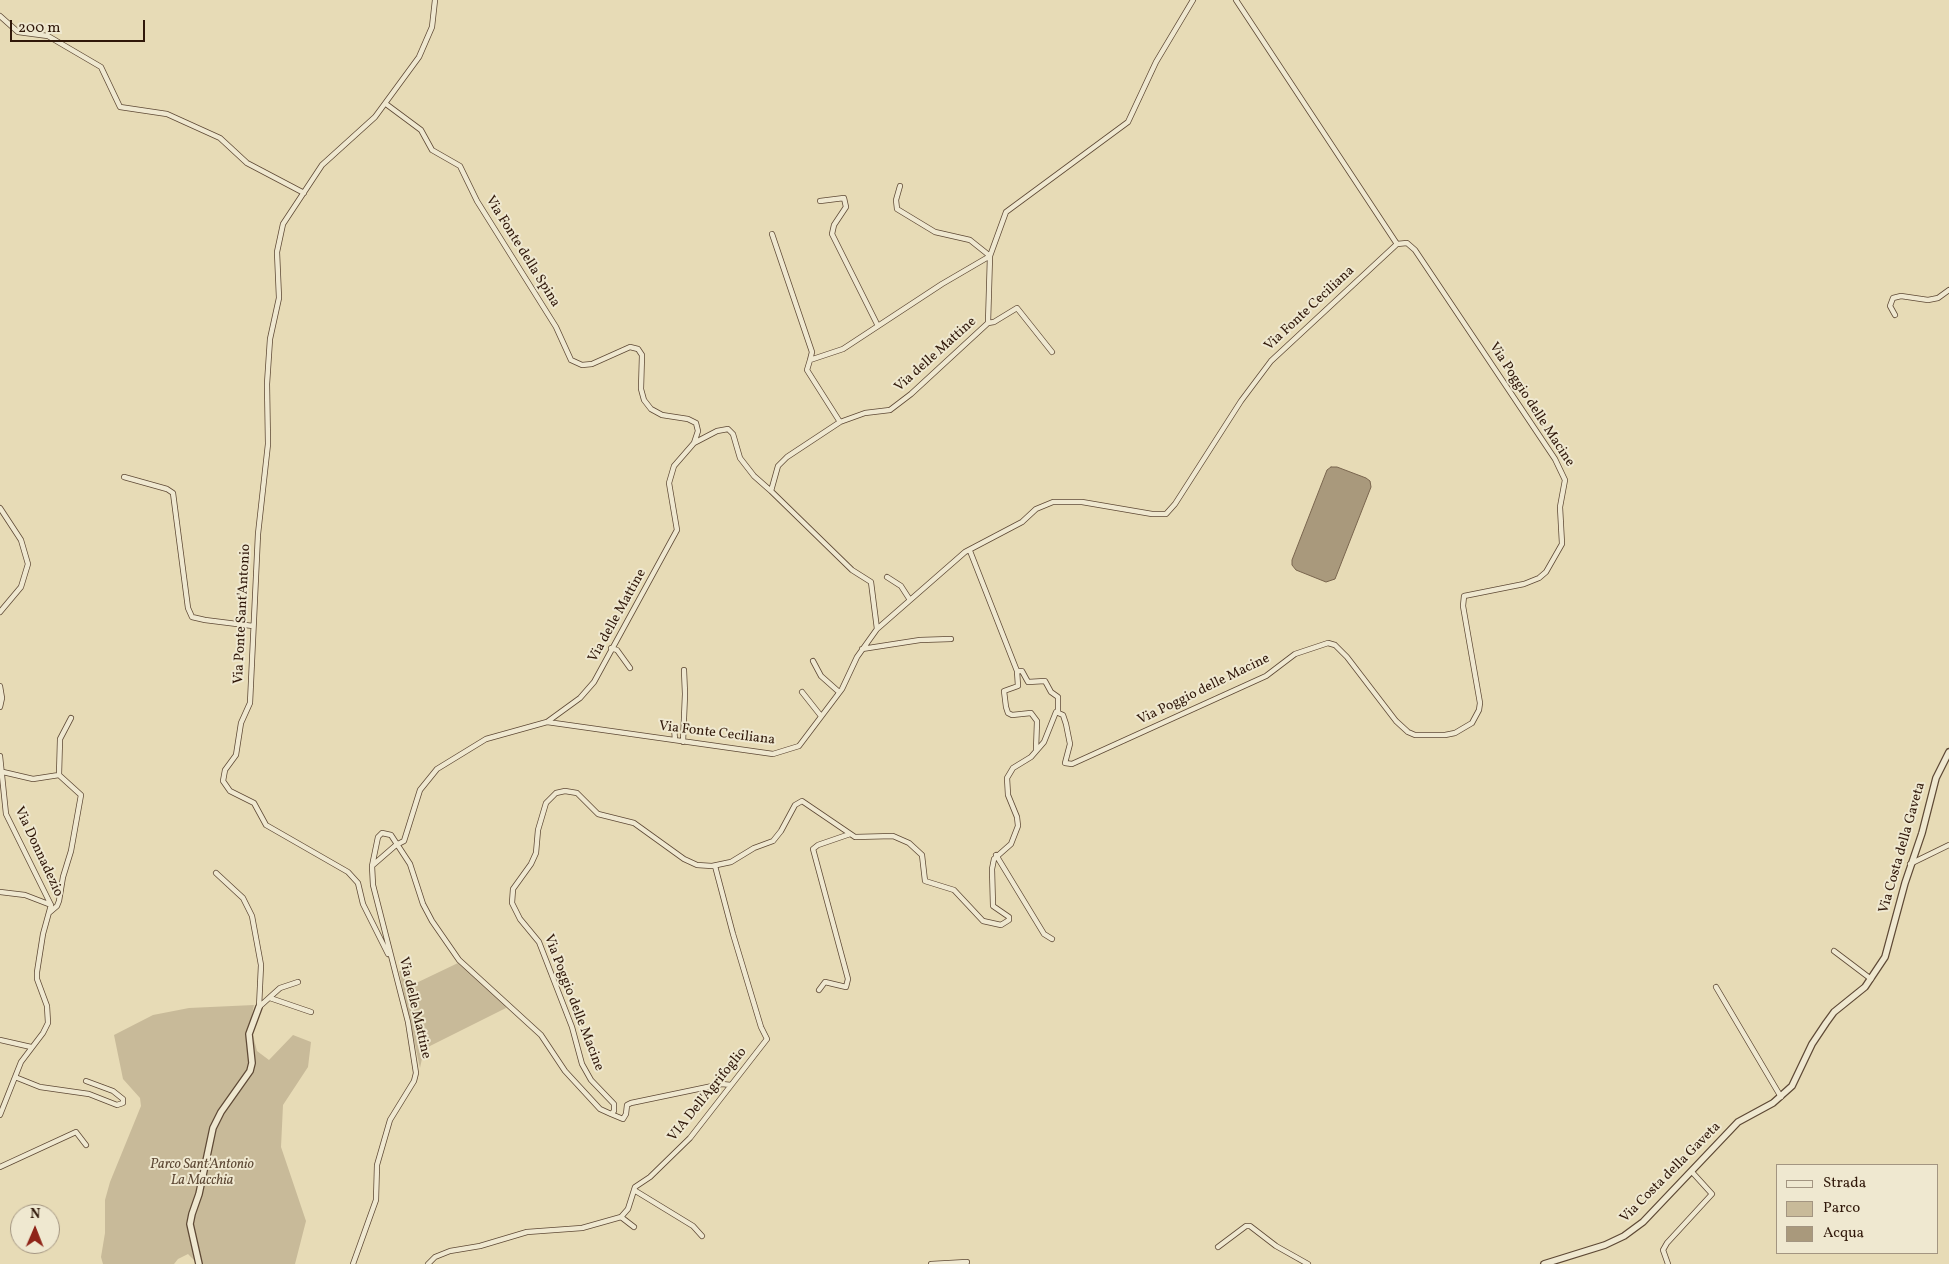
<!DOCTYPE html>
<style>
body{margin:0}
#map{position:relative;width:1949px;height:1264px;overflow:hidden;background:#e7dbb6;font-family:Vollkorn,serif}
canvas{display:block}
.legend{position:absolute;left:1776px;top:1164px;width:162px;height:90px;box-sizing:border-box;background:#efe8d0;border:1px solid #a39581;margin:0;padding:6px 9px;list-style:none;font-size:15px;color:#30180a}
.legend li{display:flex;align-items:center;gap:10px;height:25px}
.legend b{width:25px;border:1px solid #a39581}
.north{position:absolute;left:10px;top:1204px;width:50px;height:50px;box-sizing:border-box;background:#efe8d0;border:1px solid #a39581;border-radius:50%;rotate:1deg;font-size:14px;font-weight:700;line-height:20px;text-align:center;color:#30180a}
.north::after{content:'';display:block;margin:auto;width:18px;height:22px;background:#8f2418;clip-path:polygon(50% 0,100% 100%,50% 72%,0 100%)}
.scale{position:absolute;left:10px;top:20px;width:135px;height:22px;box-sizing:border-box;border:2px solid #30180a;border-top:0;padding-left:6px;font-size:15px;line-height:18px;white-space:nowrap;color:#30180a;-webkit-text-stroke:4px #efe8d0;paint-order:stroke}
</style>
<div id="map">
<canvas width="1949" height="1264"></canvas>
<ul class="legend">
<li><b style="height:6px;background:#efe8d0"></b>Strada</li>
<li><b style="height:14px;background:#c8ba99"></b>Parco</li>
<li><b style="height:14px;background:#a9997c"></b>Acqua</li>
</ul>
<div class="north">N</div>
<div class="scale">200 m</div>
</div>
<script>
const c = document.querySelector('canvas').getContext('2d');
c.lineJoin = 'round';
function paint(path, color) {
  c.fillStyle = color;
  c.fill(path, 'evenodd');
}
function shape(rows) {
  const path = new Path2D();
  for (const r of rows) {
    path.moveTo(r[0], r[1]);
    for (let i = 2; i < r.length; i += 2) path.lineTo(r[i], r[i + 1]);
  }
  return path;
}
function strokePath(path, color, width, dash) {
  c.strokeStyle = color;
  c.lineWidth = width;
  c.lineCap = dash ? 'butt' : 'round';
  c.setLineDash(dash || []);
  c.stroke(path);
}
function label(font, color, halo, rows, align = 'center') {
  c.font = font + ' Vollkorn,serif';
  c.lineWidth = 4;
  c.setLineDash([]);
  c.textBaseline = 'middle';
  c.strokeStyle = halo;
  c.fillStyle = color;
  for (const [text, x, y, turn = 0] of rows) {
    c.save();
    c.translate(x, y);
    c.rotate((+turn || 0) * Math.PI / 180);
    c.textAlign = isNaN(turn) ? turn : align;
    if (halo) c.strokeText(text, 0, 0);
    c.fillText(text, 0, 0);
    c.restore();
  }
}
const green = shape([
 [458,963,504,1002,506,1008,424,1049,420,1068,399,971,408,969,412,985],
 [254,1005,250,1024,257,1051,269,1060,293,1035,311,1042,308,1067,283,1105,281,1147,306,1221,295,1264,198,1264,188,1254,178,1259,174,1264,103,1264,101,1257,105,1233,105,1200,110,1182,141,1106,140,1098,123,1079,114,1035,153,1015,189,1008]
]);
const water = shape([
 [1331,467,1337,467,1366,478,1370,481,1371,487,1335,579,1326,582,1296,570,1292,565,1292,560,1327,470,1331,467]
]);
const minor = shape([
 [1236,0,1397,244],
 [0,16,18,32,48,36,101,67,120,107,167,114,220,138,247,163,304,193],
 [386,104,421,130,432,150,460,166,477,201,556,327,571,360,582,365,592,364,630,347,638,349,642,355,641,389,644,400,651,409,662,415,688,419,696,423,698,431,694,443],
 [820,201,844,198,846,207,834,225,832,234,878,326],
 [772,234,812,352,810,360],
 [1895,315,1890,306,1893,298,1901,296,1928,300,1938,298,1949,290],
 [988,323,994,322,1017,308,1052,352],
 [840,422,807,370,810,360,843,349,942,284,990,256,970,240,935,232,897,209,896,200,900,186],
 [124,477,167,489,173,493,188,608,192,617,205,620,253,626],
 [771,491,852,570,871,582,877,629],
 [0,508,21,540,28,564,21,587,0,612],
 [970,551,1017,671],
 [887,577,901,586,910,600],
 [611,648,617,650,630,668],
 [862,649,920,640,951,639],
 [813,661,821,676,839,692],
 [0,686,2,698,0,707],
 [802,692,821,716],
 [547,722,773,754,799,746,842,689,857,657,877,629,965,552,1022,522,1036,509,1053,502,1082,502,1152,514,1166,514,1175,504,1241,401,1271,361,1397,244],
 [674,727,675,740],
 [683,742,685,694,684,670],
 [1036,750,1037,721,1031,713,1012,715,1008,713,1006,707,1004,691,1018,686,1017,671,1022,671,1028,682,1045,681,1051,692,1058,697,1058,712],
 [0,756,6,814,51,905,43,934,37,972,37,979,47,1006,48,1023,43,1033,21,1062,0,1115],
 [3,772,33,779,59,775,81,795,71,851,63,877,59,901,57,906,50,912],
 [59,775,60,739,71,718],
 [996,855,1044,934,1052,939],
 [1910,864,1949,845],
 [373,865,396,845,404,841,420,790,437,769,486,739,547,722,580,698,594,682,677,530,669,483,674,466,694,443,717,431,728,429,733,434,740,458,754,476,771,491,778,466,787,457,840,422,865,413,890,410,911,394,988,323,990,256,1006,212,1128,122,1156,62,1193,0],
 [216,873,243,898,252,916,261,965,259,1007],
 [0,892,25,895,51,905],
 [1834,951,1871,979],
 [388,954,363,904,358,883,348,872,266,825,254,803,230,791,223,781,225,770,236,755,241,723,250,703,258,534,268,444,267,384,270,339,279,298,277,252,283,224,322,165,375,117,419,57,432,27,435,0],
 [1716,987,1781,1097],
 [819,990,825,982,846,987,848,979,813,849,818,845,850,834],
 [270,998,311,1012],
 [259,1007,280,988,298,982],
 [0,1040,31,1047],
 [15,1077,40,1087,89,1094,117,1105,123,1103,123,1099,113,1091,86,1081],
 [611,1114,623,1119,626,1114,627,1105,631,1103,722,1084,731,1085],
 [0,1167,76,1132,86,1145],
 [634,1190,693,1226,702,1236],
 [621,1217,634,1227],
 [1218,1247,1246,1226,1250,1226,1276,1246,1308,1264],
 [353,1264,376,1200,377,1165,390,1120,414,1081,416,1073,408,1022,373,885,372,866,378,837,382,833,391,835,410,864,423,904,432,921,459,960,541,1035,565,1071,600,1109,611,1114,614,1111,614,1104,591,1080,582,1064,572,1027,539,942,520,919,512,903,513,889,531,864,536,853,538,830,546,803,556,793,565,791,577,793,598,814,634,823,684,859,697,865,712,866,731,862,754,848,773,841,781,831,795,805,802,801,855,837,893,836,909,843,922,855,925,881,954,890,983,921,1001,925,1009,920,1009,917,993,906,992,869,994,859,1011,844,1018,826,1017,817,1008,795,1007,778,1013,768,1031,757,1044,742,1056,712,1063,715,1066,724,1070,744,1065,763,1072,764,1266,676,1295,654,1328,643,1335,645,1347,657,1396,721,1408,732,1415,735,1445,735,1455,733,1472,723,1479,710,1480,703,1463,606,1464,596,1524,584,1539,578,1546,572,1562,544,1560,507,1565,480,1555,459,1415,250,1407,243,1397,244],
 [428,1264,435,1257,450,1251,480,1246,527,1232,582,1228,621,1217,628,1209,635,1187,650,1177,690,1138,767,1039,761,1027,733,934,715,866],
 [931,1264,967,1262],
 [1668,1264,1663,1250,1667,1243,1712,1194,1692,1172]
]);
const tertiary = shape([
 [199,1264,190,1224,192,1214,199,1194,213,1128,221,1112,250,1071,252,1063,249,1034,259,1007],
 [1544,1264,1605,1245,1624,1236,1643,1222,1738,1122,1773,1103,1792,1086,1812,1044,1826,1023,1834,1012,1865,987,1885,957,1905,883,1922,833,1936,778,1949,752]
]);
const streetNames = [
 ["Via Fonte della Spina",522,252,58],
 ["Via Fonte Ceciliana",1310,309,-43],
 ["Via delle Mattine",936,355,-42],
 ["Via Poggio delle Macine",1531,405,57],
 ["Via Ponte Sant'Antonio",243,614,-87],
 ["Via delle Mattine",618,616,-61],
 ["Via Poggio delle Macine",1204,690,-26],
 ["Via Fonte Ceciliana",717,734,7],
 ["Via Costa della Gaveta",1903,848,-74],
 ["Via Donnadezio",38,852,65],
 ["Via Poggio delle Macine",573,1003,69],
 ["Via delle Mattine",414,1008,77],
 ["VIA Dell'Agrifoglio",708,1095,-51],
 ["Via Costa della Gaveta",1671,1173,-45]
];
const parkNames = [
 ["Parco Sant'Antonio",202,1165],
 ["La Macchia",202,1181]
];
paint(green, '#c8ba99');
paint(water, '#a9997c');
strokePath(water, '#79654e', 1);
strokePath(minor, '#5e4935', 6);
strokePath(tertiary, '#5e4935', 8);
strokePath(minor, '#efe8d0', 4.5);
strokePath(tertiary, '#efe8d0', 5.5);
label('14px', '#30180a', '#efe8d0', streetNames);
label('italic 14px', '#5e4935', '#efe8d0', parkNames);
</script>
